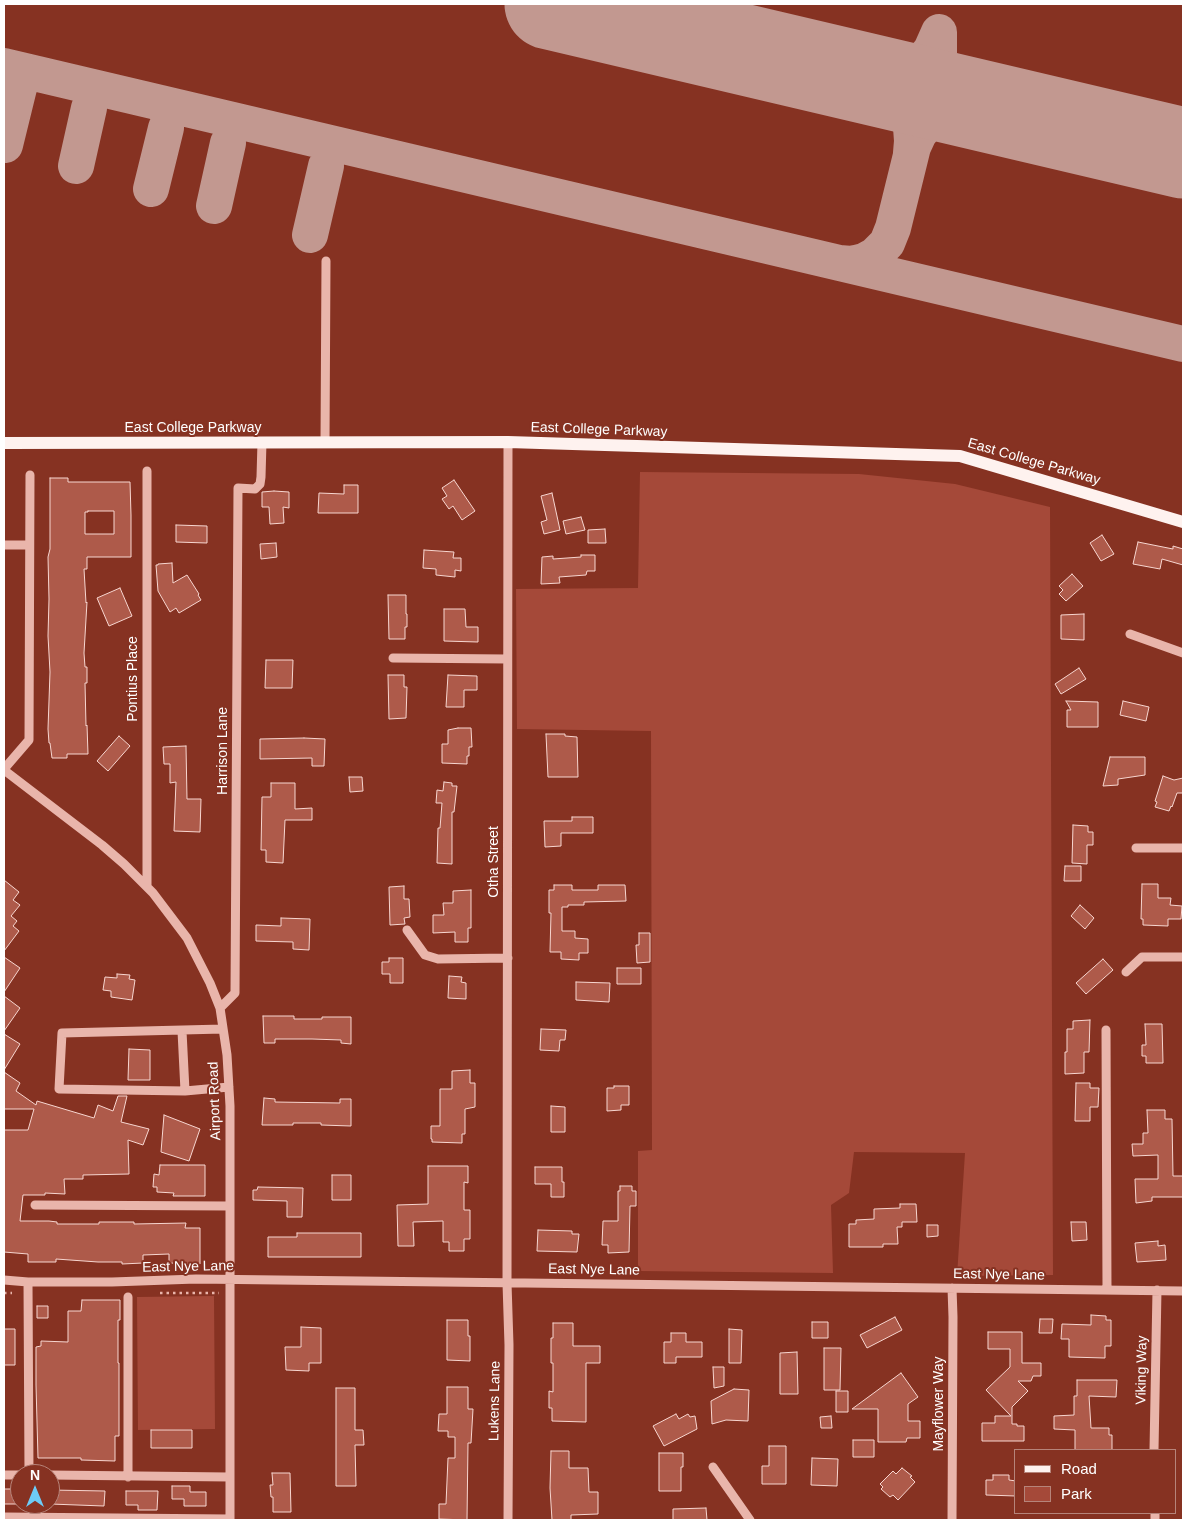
<!DOCTYPE html>
<style>
body{margin:0}
#map{position:relative;width:1187px;height:1524px;overflow:hidden;background:#863222;font-family:Arial,sans-serif}
canvas{display:block}
.frame{position:absolute;inset:0;border:5px solid #fff;pointer-events:none}
.legend{position:absolute;left:1014px;top:1449px;width:162px;height:65px;box-sizing:border-box;background:#863222;border:1px solid #b6847a;margin:0;padding:6px 9px;list-style:none;font-size:15px;color:#fff}
.legend li{display:flex;align-items:center;gap:10px;height:25px}
.legend b{width:25px;border:1px solid #b6847a}
.north{position:absolute;left:10px;top:1464px;width:50px;height:50px;box-sizing:border-box;background:#863222;border:1px solid #b6847a;border-radius:50%;rotate:0deg;font-size:14px;font-weight:700;line-height:20px;text-align:center;color:#fff}
.north::after{content:'';display:block;margin:auto;width:18px;height:22px;background:#6dcbf6;clip-path:polygon(50% 0,100% 100%,50% 72%,0 100%)}
</style>
<div id="map">
<canvas width="1187" height="1524"></canvas>
<div class="frame"></div>
<ul class="legend">
<li><b style="height:6px;background:#fef2ef"></b>Road</li>
<li><b style="height:14px;background:#a54939"></b>Park</li>
</ul>
<div class="north">N</div>
</div>
<script>
const c = document.querySelector('canvas').getContext('2d');
c.lineJoin = 'round';
function paint(path, color) {
  c.fillStyle = color;
  c.fill(path, 'evenodd');
}
function shape(rows) {
  const path = new Path2D();
  for (const r of rows) {
    path.moveTo(r[0], r[1]);
    for (let i = 2; i < r.length; i += 2) path.lineTo(r[i], r[i + 1]);
  }
  return path;
}
function strokePath(path, color, width, dash) {
  c.strokeStyle = color;
  c.lineWidth = width;
  c.lineCap = dash ? 'butt' : 'round';
  c.setLineDash(dash || []);
  c.stroke(path);
}
function label(font, color, halo, rows, align = 'center') {
  c.font = font + ' Arial,sans-serif';
  c.lineWidth = 4;
  c.setLineDash([]);
  c.textBaseline = 'middle';
  c.strokeStyle = halo;
  c.fillStyle = color;
  for (const [text, x, y, turn = 0] of rows) {
    c.save();
    c.translate(x, y);
    c.rotate((+turn || 0) * Math.PI / 180);
    c.textAlign = isNaN(turn) ? turn : align;
    if (halo) c.strokeText(text, 0, 0);
    c.fillText(text, 0, 0);
    c.restore();
  }
}
const green = shape([
 [640,472,859,474,955,484,1050,507,1053,1275,957,1276,965,1153,854,1152,849,1193,831,1205,833,1273,638,1271,638,1151,652,1150,651,731,517,729,516,589,638,588],
 [214,1296,215,1429,138,1430,137,1297]
]);
const taxiway = shape([
 [743,48,866,76,886,78,897,75,907,71,923,60,931,50,939,32,939,56,945,72,954,85,969,98,988,105,1107,133],
 [4,66,1183,344],
 [4,66,12,71,16,76,19,88,5,145],
 [857,78,871,82,883,87,891,94,899,102,905,112,911,127,912,141,911,153],
 [76,166,89,108],
 [151,189,166,128],
 [214,206,228,143],
 [310,235,326,166],
 [839,263,852,264,864,261,875,255,887,243,893,228,913,147,919,134,927,124,942,113,954,109,973,107,992,110]
]);
const runway = shape([
 [550,4,1183,153]
]);
const building = shape([
 [50,478,68,478,68,482,130,482,131,515,131,557,87,557,87,569,84,569,86,603,87,602,84,653,85,667,87,667,87,683,85,683,86,726,87,725,88,754,67,754,67,758,52,758,50,743,49,743,48,729,50,672,48,636,49,599,48,557,50,549,50,478],
 [88,511,114,511,114,534,85,534,85,512,88,512,88,511],
 [454,480,475,511,462,520,453,506,449,509,442,499,447,496,442,488,454,480],
 [344,485,358,485,358,513,318,513,319,493,344,494,344,485],
 [274,491,289,492,289,508,283,507,284,523,270,524,269,507,262,507,262,492,274,491],
 [552,493,560,530,544,534,541,522,547,520,541,496,552,493],
 [581,517,585,530,566,534,563,521,581,517],
 [176,525,207,526,207,543,176,542,176,525],
 [605,529,606,543,588,543,588,530,605,529],
 [1102,535,1114,554,1101,561,1090,543,1102,535],
 [1138,542,1173,549,1173,546,1183,549,1183,565,1162,559,1160,569,1133,564,1138,542],
 [276,543,277,557,261,559,260,544,276,543],
 [424,550,454,552,453,558,461,558,461,571,455,570,455,577,436,575,436,569,423,568,424,550],
 [581,555,595,555,595,571,587,571,586,575,559,577,560,583,541,584,542,557,553,556,553,559,581,557,581,555],
 [172,563,173,583,187,575,199,594,198,595,201,600,179,613,176,608,170,612,158,591,156,565,158,565,158,564,172,563],
 [1072,574,1083,586,1066,601,1059,594,1063,590,1059,586,1072,574],
 [120,588,132,616,109,626,97,598,120,588],
 [388,595,406,595,406,614,407,614,407,627,405,627,405,639,389,639,388,595],
 [444,609,465,609,466,627,478,627,478,642,444,641,444,609],
 [1084,614,1084,640,1061,639,1061,615,1084,614],
 [266,660,293,660,292,688,265,688,266,660],
 [1079,668,1086,679,1061,694,1055,684,1079,668],
 [388,675,404,675,404,687,407,687,406,718,389,719,388,675],
 [448,675,477,676,477,690,464,690,464,707,446,707,448,675],
 [1066,701,1098,702,1098,727,1067,727,1067,710,1071,710,1066,701],
 [1123,701,1149,707,1146,721,1120,715,1123,701],
 [458,728,471,728,472,747,469,747,469,756,467,756,467,764,442,763,442,744,448,744,448,730,458,728],
 [546,734,565,734,565,736,577,737,578,777,548,777,546,734],
 [119,736,130,746,108,771,97,761,119,736],
 [304,738,325,739,324,766,312,766,312,758,260,759,260,739,304,738],
 [186,746,187,799,201,799,200,832,174,831,176,782,170,783,170,764,164,764,163,747,186,746],
 [1110,757,1145,757,1145,775,1118,779,1118,785,1103,786,1110,757],
 [1163,776,1174,780,1183,778,1183,793,1177,793,1172,807,1171,806,1169,811,1155,807,1157,802,1155,801,1163,776],
 [349,777,362,777,363,791,350,792,349,777],
 [444,782,452,783,452,786,457,786,454,812,452,812,452,864,437,863,438,828,440,828,442,803,436,803,437,790,443,791,444,782],
 [271,783,295,783,295,809,312,808,312,820,285,820,283,863,266,862,266,850,261,850,262,797,271,797,271,783],
 [572,817,593,817,593,833,561,833,561,846,545,847,544,821,572,821,572,817],
 [1073,825,1088,826,1088,832,1093,832,1093,845,1087,845,1087,864,1072,863,1073,825],
 [1065,866,1081,866,1081,881,1064,881,1065,866],
 [4,880,19,892,13,900,20,905,11,916,17,921,13,926,19,931,4,951,4,880],
 [1142,884,1158,884,1158,898,1171,898,1170,905,1182,906,1181,919,1168,919,1168,926,1143,925,1143,919,1141,919,1142,884],
 [554,885,572,885,572,890,598,890,598,885,625,885,626,901,584,902,584,905,568,905,568,907,562,907,562,931,575,931,575,938,588,939,588,953,579,953,579,960,561,959,561,952,550,952,551,913,549,913,549,890,554,890,554,885],
 [404,886,404,899,409,899,410,917,404,918,405,924,390,925,389,887,404,886],
 [471,890,471,928,468,928,468,942,455,942,455,932,433,933,433,915,444,915,443,903,453,903,453,891,471,890],
 [1080,905,1094,918,1085,929,1071,916,1080,905],
 [281,918,310,919,309,950,293,949,293,942,256,941,256,925,281,926,281,918],
 [639,933,650,933,650,962,637,963,636,945,639,945,639,933],
 [4,957,20,968,4,992,4,957],
 [389,958,403,958,403,983,390,983,390,974,382,974,382,962,389,962,389,958],
 [1103,959,1113,970,1086,994,1076,983,1103,959],
 [617,968,641,968,641,984,617,984,617,968],
 [117,974,130,975,129,979,135,980,132,1000,111,997,111,991,103,990,105,977,117,978,117,974],
 [449,976,462,977,461,982,466,983,466,999,448,998,449,976],
 [576,982,610,983,609,1002,576,1000,576,982],
 [4,996,20,1008,4,1031,4,996],
 [263,1016,294,1016,294,1019,322,1019,322,1017,351,1017,351,1044,341,1043,341,1040,312,1039,275,1039,275,1043,264,1043,263,1016],
 [1090,1020,1089,1052,1084,1052,1084,1073,1065,1074,1065,1052,1067,1052,1067,1029,1073,1029,1073,1021,1090,1020],
 [1145,1024,1162,1024,1163,1063,1146,1063,1146,1056,1142,1056,1142,1045,1146,1045,1145,1024],
 [541,1029,566,1030,565,1040,560,1040,559,1051,540,1050,541,1029],
 [4,1034,20,1044,4,1070,4,1034],
 [129,1049,150,1050,150,1080,128,1080,129,1049],
 [470,1070,470,1083,475,1083,475,1107,465,1109,465,1134,462,1134,462,1143,432,1142,432,1139,431,1139,431,1126,440,1126,440,1089,452,1089,452,1071,470,1070],
 [4,1072,20,1083,16,1091,36,1105,37,1101,94,1118,98,1105,113,1111,118,1096,127,1096,121,1122,149,1129,143,1145,128,1140,129,1174,83,1175,83,1179,64,1179,65,1194,45,1193,45,1195,23,1195,20,1221,49,1221,57,1222,57,1224,99,1224,99,1222,134,1222,134,1224,186,1223,185,1228,200,1228,200,1264,169,1263,169,1254,143,1255,143,1263,122,1264,122,1262,98,1262,56,1259,56,1262,28,1262,28,1254,4,1252,4,1130,28,1130,34,1109,4,1109,4,1072],
 [1076,1083,1090,1083,1090,1088,1099,1088,1098,1107,1090,1107,1090,1121,1075,1121,1076,1083],
 [614,1086,629,1086,629,1105,621,1105,621,1110,607,1111,607,1088,614,1088,614,1086],
 [264,1098,275,1099,275,1102,340,1103,340,1099,351,1099,351,1126,321,1125,321,1123,293,1123,293,1125,262,1125,264,1098],
 [551,1106,565,1107,565,1132,551,1132,551,1106],
 [1147,1110,1165,1110,1165,1119,1172,1119,1173,1176,1183,1176,1183,1197,1152,1197,1152,1201,1136,1203,1135,1179,1158,1179,1158,1155,1133,1156,1132,1144,1143,1144,1143,1133,1148,1133,1147,1110],
 [164,1115,200,1129,189,1161,161,1152,164,1115],
 [160,1165,205,1165,205,1196,173,1196,174,1193,157,1192,157,1187,153,1187,154,1174,159,1175,160,1165],
 [428,1166,468,1166,468,1183,464,1182,464,1210,470,1210,470,1239,464,1239,464,1251,449,1251,449,1242,443,1242,443,1221,413,1222,414,1246,398,1246,397,1205,428,1204,428,1166],
 [535,1167,562,1167,562,1182,564,1182,564,1197,551,1197,551,1184,535,1184,535,1167],
 [332,1175,351,1175,351,1200,332,1200,332,1175],
 [620,1186,632,1186,632,1191,636,1191,636,1206,630,1206,629,1252,608,1253,608,1245,602,1245,603,1221,618,1221,618,1191,620,1191,620,1186],
 [258,1187,303,1188,302,1217,287,1217,287,1201,253,1200,253,1190,257,1190,258,1187],
 [900,1204,916,1204,917,1222,902,1222,902,1227,897,1227,898,1244,883,1244,883,1247,849,1247,849,1224,856,1224,856,1220,874,1219,874,1209,900,1208,900,1204],
 [1071,1222,1086,1222,1087,1240,1072,1241,1071,1222],
 [927,1225,938,1225,938,1236,927,1237,927,1225],
 [538,1230,572,1231,572,1234,579,1234,577,1252,537,1251,538,1230],
 [297,1233,361,1233,361,1257,268,1257,268,1237,297,1237,297,1233],
 [1158,1241,1158,1246,1165,1245,1166,1260,1137,1262,1135,1243,1158,1241],
 [82,1300,120,1300,120,1320,118,1320,118,1363,119,1363,119,1436,115,1436,115,1461,81,1460,81,1458,38,1458,36,1385,36,1347,41,1346,41,1341,68,1342,68,1311,81,1311,82,1300],
 [37,1306,48,1306,48,1318,37,1318,37,1306],
 [1091,1315,1106,1316,1106,1320,1111,1320,1111,1346,1105,1346,1105,1358,1069,1357,1069,1339,1061,1339,1062,1324,1091,1325,1091,1315],
 [895,1317,902,1330,867,1348,860,1335,895,1317],
 [1040,1319,1053,1319,1052,1333,1039,1333,1040,1319],
 [447,1320,468,1320,468,1336,470,1336,470,1361,447,1360,447,1320],
 [812,1322,828,1322,828,1338,812,1338,812,1322],
 [553,1323,573,1323,573,1346,600,1346,600,1363,586,1363,586,1422,552,1421,552,1408,549,1408,549,1391,553,1392,553,1363,551,1363,551,1338,553,1338,553,1323],
 [301,1327,321,1328,321,1363,309,1363,309,1371,286,1370,285,1347,301,1347,301,1327],
 [4,1329,15,1329,15,1365,4,1365,4,1329],
 [729,1329,742,1330,741,1363,729,1363,729,1329],
 [988,1332,1022,1332,1022,1363,1041,1363,1041,1376,1033,1376,1031,1381,1018,1381,1028,1391,1012,1407,1012,1424,1017,1424,1017,1426,1024,1426,1024,1441,982,1441,982,1423,995,1423,995,1416,1011,1416,986,1390,1010,1367,1010,1349,988,1349,988,1332],
 [671,1333,686,1333,686,1342,702,1342,702,1357,676,1357,676,1363,664,1363,664,1342,671,1342,671,1333],
 [824,1348,841,1348,840,1390,824,1390,824,1348],
 [797,1352,798,1394,780,1394,780,1353,797,1352],
 [713,1367,724,1367,724,1386,714,1388,713,1367],
 [901,1373,918,1397,908,1404,908,1421,920,1421,920,1438,907,1438,906,1442,878,1442,878,1409,852,1409,901,1373],
 [1077,1380,1117,1380,1116,1397,1089,1396,1091,1428,1109,1428,1109,1435,1112,1435,1112,1450,1075,1450,1075,1430,1054,1429,1054,1416,1074,1415,1074,1396,1077,1396,1077,1380],
 [447,1387,468,1387,468,1409,473,1409,471,1443,468,1443,467,1520,439,1519,439,1504,446,1504,448,1458,455,1458,455,1437,448,1437,448,1431,438,1431,439,1414,447,1414,447,1387],
 [336,1388,355,1388,355,1430,363,1430,364,1445,355,1445,356,1486,336,1486,336,1388],
 [734,1389,749,1390,748,1421,726,1420,712,1424,711,1401,734,1389],
 [836,1391,848,1391,848,1412,836,1412,836,1391],
 [676,1414,679,1419,688,1414,690,1417,695,1416,697,1429,664,1446,653,1426,676,1414],
 [831,1416,832,1428,821,1428,820,1417,831,1416],
 [151,1430,192,1430,192,1448,151,1448,151,1430],
 [853,1440,874,1440,874,1457,853,1457,853,1440],
 [769,1446,786,1446,786,1484,762,1484,762,1466,769,1466,769,1446],
 [551,1451,569,1451,569,1468,588,1468,589,1492,598,1492,598,1514,571,1515,571,1520,552,1520,550,1488,551,1451],
 [659,1453,683,1453,683,1467,681,1467,681,1491,659,1491,659,1453],
 [812,1458,838,1459,837,1486,811,1485,812,1458],
 [902,1468,912,1476,910,1477,915,1482,898,1500,893,1495,890,1497,881,1489,883,1487,880,1484,893,1471,896,1474,902,1468],
 [272,1473,290,1473,291,1512,273,1512,273,1497,271,1497,270,1485,273,1485,272,1473],
 [993,1475,1009,1475,1009,1480,1016,1481,1016,1496,986,1495,986,1480,993,1480,993,1475],
 [172,1486,190,1486,190,1492,206,1492,206,1506,184,1506,184,1499,172,1499,172,1486],
 [4,1489,20,1489,20,1504,4,1504,4,1489],
 [50,1490,105,1491,104,1506,50,1504,50,1490],
 [126,1491,158,1491,157,1510,138,1510,138,1505,126,1505,126,1491],
 [706,1508,707,1520,673,1520,673,1509,706,1508]
]);
const path = shape([
 [4,1293,12,1293],
 [160,1293,219,1293]
]);
const minor = shape([
 [325,442,326,261],
 [508,442,507,1283,509,1345,508,1520],
 [147,471,147,887],
 [4,545,29,545],
 [1130,634,1183,653],
 [393,658,507,659],
 [4,769,29,740,30,475],
 [4,770,102,845,124,864,153,893,187,938,210,983,220,1008,227,1055,230,1106,230,1520],
 [1136,848,1183,848],
 [407,930,425,955,438,959,508,958],
 [1126,972,1142,957,1183,957],
 [220,1008,235,993,238,488,255,489,260,484,261,477,262,442],
 [223,1029,62,1033,59,1089,185,1091,229,1087],
 [1106,1030,1107,1290],
 [182,1031,185,1091],
 [35,1205,229,1206],
 [4,1280,28,1282,112,1282,196,1279,1183,1291],
 [28,1282,29,1474],
 [952,1288,953,1317,952,1520],
 [128,1297,128,1477],
 [1154,1450,1157,1290],
 [713,1467,750,1520],
 [4,1475,20,1475],
 [50,1475,229,1477],
 [1155,1513,1155,1520],
 [4,1517,230,1519]
]);
const major = shape([
 [4,443,508,442,960,456,1183,522]
]);
const streetNames = [
 ["East College Parkway",193,428],
 ["East College Parkway",599,430,2],
 ["East College Parkway",1034,462,16],
 ["Pontius Place",133,679,-90],
 ["Harrison Lane",223,751,-90],
 ["Otha Street",494,862,-90],
 ["Airport Road",215,1101,-92],
 ["East Nye Lane",188,1267,-1],
 ["East Nye Lane",594,1270,1],
 ["East Nye Lane",999,1275,1],
 ["Viking Way",1142,1370,-89],
 ["Lukens Lane",495,1401,-89],
 ["Mayflower Way",939,1404,-90]
];
paint(green, '#a54939');
strokePath(taxiway, '#c29890', 36);
strokePath(runway, '#c29890', 91);
paint(building, '#ae5a4a');
strokePath(building, '#f7d6d0', 1);
strokePath(path, '#e9b5ab', 2.5, [2.5, 4]);
strokePath(minor, '#e9b5ab', 9);
strokePath(major, '#fef2ef', 12);
label('14px', '#fff', '#863222', streetNames);
</script>
